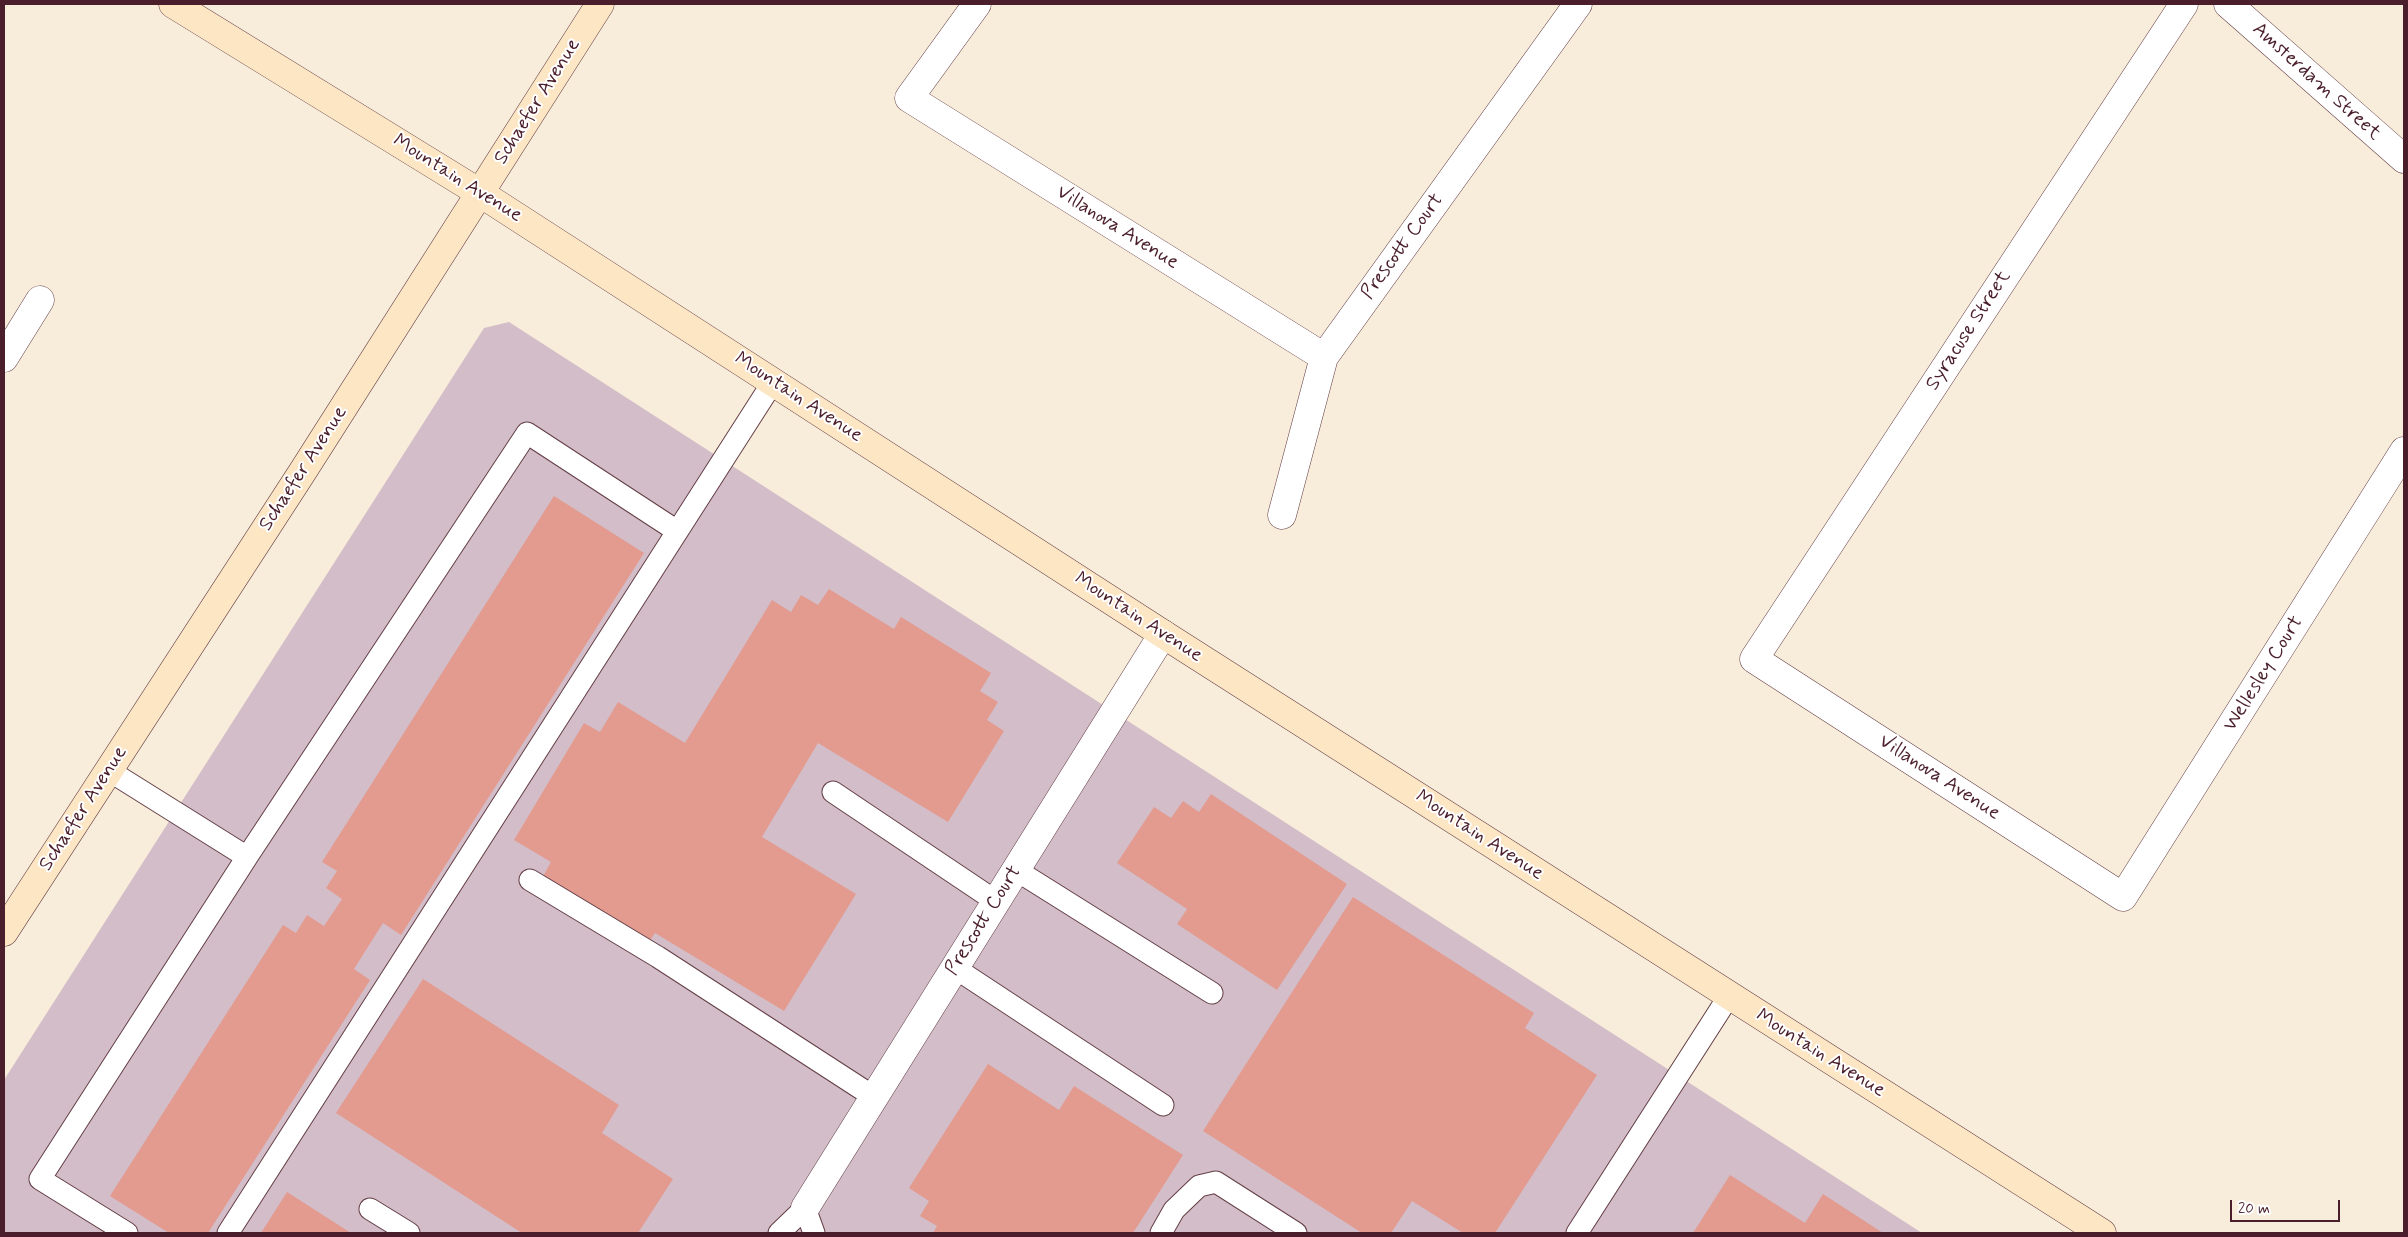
<!DOCTYPE html>
<style>
body{margin:0}
#map{position:relative;width:2408px;height:1237px;overflow:hidden;background:#f8ecdb;font-family:Mynerve,sans-serif}
canvas{display:block}
.frame{position:absolute;inset:0;border:5px solid #4a1f2b;pointer-events:none}
.scale{position:absolute;left:2230px;top:1200px;width:110px;height:22px;box-sizing:border-box;border:2px solid #4a1f2b;border-top:0;padding-left:6px;font-size:15px;line-height:18px;white-space:nowrap;color:#4a1f2b;-webkit-text-stroke:4px #fff;paint-order:stroke}
</style>
<div id="map">
<canvas width="2408" height="1237"></canvas>
<div class="frame"></div>
<div class="scale">20 m</div>
</div>
<script>
const c = document.querySelector('canvas').getContext('2d');
c.lineJoin = 'round';
function paint(path, color) {
  c.fillStyle = color;
  c.fill(path, 'evenodd');
}
function shape(rows) {
  const path = new Path2D();
  for (const r of rows) {
    path.moveTo(r[0], r[1]);
    for (let i = 2; i < r.length; i += 2) path.lineTo(r[i], r[i + 1]);
  }
  return path;
}
function strokePath(path, color, width, dash) {
  c.strokeStyle = color;
  c.lineWidth = width;
  c.lineCap = dash ? 'butt' : 'round';
  c.setLineDash(dash || []);
  c.stroke(path);
}
function label(font, color, halo, rows, align = 'center') {
  c.font = font + ' Mynerve,sans-serif';
  c.lineWidth = 4;
  c.setLineDash([]);
  c.textBaseline = 'middle';
  c.strokeStyle = halo;
  c.fillStyle = color;
  for (const [text, x, y, turn = 0] of rows) {
    c.save();
    c.translate(x, y);
    c.rotate((+turn || 0) * Math.PI / 180);
    c.textAlign = isNaN(turn) ? turn : align;
    if (halo) c.strokeText(text, 0, 0);
    c.fillText(text, 0, 0);
    c.restore();
  }
}
const industrial = shape([
 [509,322,1922,1233,4,1233,4,1080,484,328]
]);
const building = shape([
 [554,496,644,553,401,935,383,923,354,969,370,980,208,1233,169,1233,110,1196,283,925,296,933,307,915,324,926,342,899,326,888,337,871,322,862],
 [829,589,894,629,901,617,991,673,980,691,998,702,987,720,1004,731,948,822,818,743,762,837,856,894,784,1011,655,933,649,942,542,878,551,862,514,840,584,723,600,732,618,702,685,743,772,600,791,612,801,595,818,605],
 [1211,794,1347,884,1277,990,1177,924,1187,909,1117,863,1154,807,1171,818,1183,801,1199,812],
 [1353,897,1534,1013,1525,1028,1597,1075,1495,1233,1463,1233,1412,1201,1391,1233,1362,1233,1203,1131],
 [423,979,619,1105,602,1133,673,1179,638,1233,522,1233,336,1113],
 [988,1064,1059,1110,1074,1086,1183,1155,1133,1233,933,1233,937,1226,920,1216,929,1201,909,1188],
 [1730,1175,1805,1223,1823,1194,1883,1233,1693,1233],
 [287,1192,351,1233,261,1233]
]);
const lane = shape([
 [108,770,247,857,40,1179,127,1233],
 [833,792,997,902],
 [247,857,527,433,677,531],
 [1016,870,1212,993],
 [530,880,658,957,874,1097],
 [955,968,1163,1105],
 [805,1208,814,1233],
 [370,1209,409,1233],
 [228,1233,773,382],
 [779,1233,805,1208],
 [1161,1233,1174,1210,1199,1186,1216,1182,1296,1233],
 [1577,1233,1729,996]
]);
const street = shape([
 [977,4,909,98,1324,357],
 [2184,4,1754,659,2123,897,2404,451],
 [2228,4,2404,159],
 [4,358,40,300],
 [1282,515,1324,357,1578,4],
 [805,1208,1163,634]
]);
const secondary = shape([
 [173,4,480,193,1163,634,2102,1233],
 [4,932,303,471,600,4]
]);
const streetNames = [
 ["Amsterdam Street",2316,82,42],
 ["Schaefer Avenue",538,102,-58],
 ["Mountain Avenue",457,179,32],
 ["Villanova Avenue",1117,228,32],
 ["Prescott Court",1403,247,-54],
 ["Syracuse Street",1969,331,-57],
 ["Mountain Avenue",798,398,33],
 ["Schaefer Avenue",304,469,-57],
 ["Mountain Avenue",1138,618,33],
 ["Wellesley Court",2264,674,-58],
 ["Villanova Avenue",1939,778,33],
 ["Schaefer Avenue",84,809,-57],
 ["Mountain Avenue",1479,836,33],
 ["Prescott Court",984,921,-58],
 ["Mountain Avenue",1820,1054,32]
];
paint(industrial, '#d2bdc8');
paint(building, '#e39b90');
strokePath(lane, '#643e45', 23);
strokePath(street, '#643e45', 29);
strokePath(secondary, '#643e45', 29);
strokePath(lane, '#fff', 21);
strokePath(street, '#fff', 28);
strokePath(secondary, '#fce6c4', 28);
label('20px', '#4a1f2b', '#fff', streetNames);
</script>
